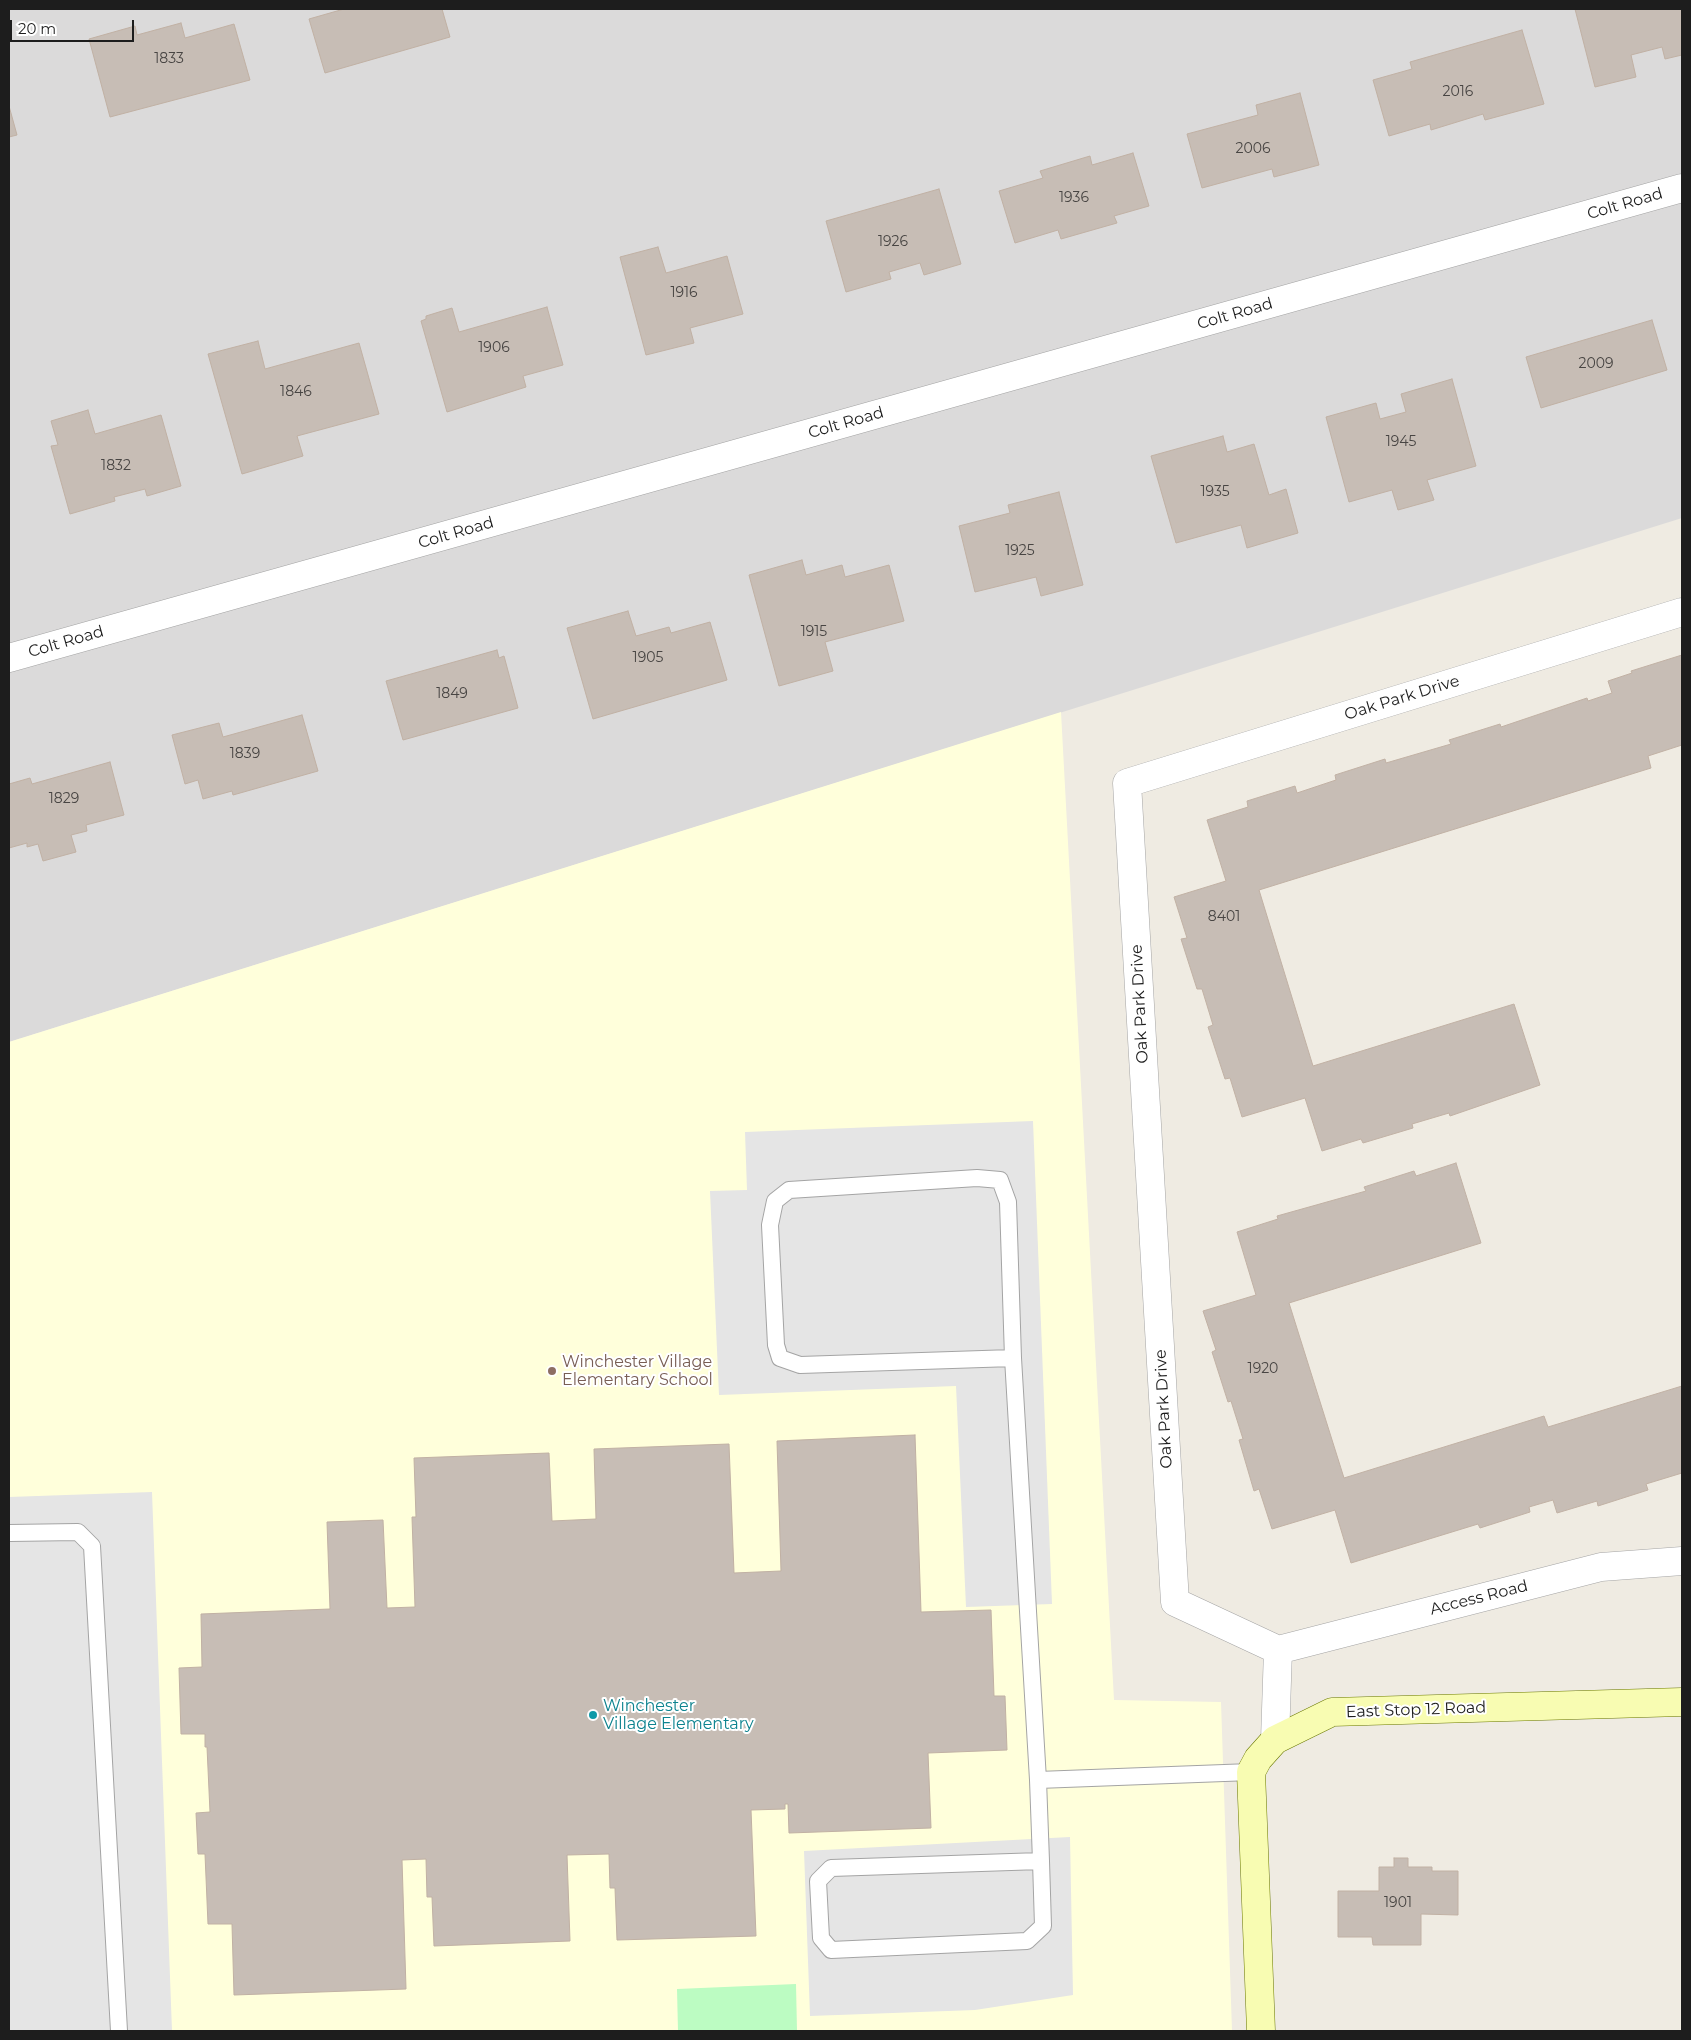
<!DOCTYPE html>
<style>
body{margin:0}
#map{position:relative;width:1691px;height:2040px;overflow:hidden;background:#efebe2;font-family:Montserrat,sans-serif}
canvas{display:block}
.frame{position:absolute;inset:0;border:10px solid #1d1d1d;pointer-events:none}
.scale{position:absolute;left:10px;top:20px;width:124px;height:22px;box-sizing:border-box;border:2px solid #1d1d1d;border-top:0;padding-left:6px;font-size:15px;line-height:18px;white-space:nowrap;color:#1d1d1d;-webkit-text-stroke:4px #fff;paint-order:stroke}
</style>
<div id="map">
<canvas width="1691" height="2040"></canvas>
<div class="frame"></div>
<div class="scale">20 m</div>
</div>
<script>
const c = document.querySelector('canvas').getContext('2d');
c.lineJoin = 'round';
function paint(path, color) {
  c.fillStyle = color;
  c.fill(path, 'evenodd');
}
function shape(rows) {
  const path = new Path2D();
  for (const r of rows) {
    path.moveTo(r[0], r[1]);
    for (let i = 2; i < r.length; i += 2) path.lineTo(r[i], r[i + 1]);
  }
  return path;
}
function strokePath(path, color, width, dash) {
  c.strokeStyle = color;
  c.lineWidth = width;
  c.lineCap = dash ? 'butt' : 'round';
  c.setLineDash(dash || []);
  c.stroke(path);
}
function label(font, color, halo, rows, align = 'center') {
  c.font = font + ' Montserrat,sans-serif';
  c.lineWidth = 4;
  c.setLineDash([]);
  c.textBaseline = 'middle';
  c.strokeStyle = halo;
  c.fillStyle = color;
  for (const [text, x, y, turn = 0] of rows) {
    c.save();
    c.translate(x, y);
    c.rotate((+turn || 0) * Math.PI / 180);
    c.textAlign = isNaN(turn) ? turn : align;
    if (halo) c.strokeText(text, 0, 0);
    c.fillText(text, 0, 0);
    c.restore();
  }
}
const residential = shape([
 [9,9,1682,9,1682,518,9,1042]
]);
const education = shape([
 [1061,712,1114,1700,1221,1702,1232,2031,9,2031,9,1042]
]);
const park = shape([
 [796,1984,797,2031,678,2031,677,1989]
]);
const parking = shape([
 [1033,1121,1052,1604,966,1607,956,1386,719,1395,710,1191,747,1190,745,1132],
 [152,1492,172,2031,9,2031,9,1497],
 [1070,1837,1073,1995,975,2010,810,2016,804,1851]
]);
const building = shape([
 [344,9,442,9,450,37,325,73,309,19,344,9],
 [1575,9,1682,9,1682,55,1665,59,1662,47,1631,55,1636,77,1595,87,1575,9],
 [181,23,185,38,234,24,250,80,110,117,89,39,135,26,137,35,181,23],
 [1522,30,1544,104,1485,120,1483,114,1431,130,1430,124,1389,136,1373,80,1412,69,1410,62,1522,30],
 [1300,93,1319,165,1274,177,1272,169,1202,188,1187,134,1258,115,1256,105,1300,93],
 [9,106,17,135,9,137,9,106],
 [1133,153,1149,206,1114,216,1117,223,1061,239,1058,230,1015,243,999,191,1043,178,1040,171,1090,156,1092,165,1133,153],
 [939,189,961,264,924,275,920,263,889,272,891,279,846,292,826,221,939,189],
 [658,247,666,273,727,256,743,314,690,328,694,343,646,355,620,257,658,247],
 [547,307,563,365,523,376,526,387,447,412,421,321,426,319,426,316,452,308,459,332,547,307],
 [1652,320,1667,370,1541,408,1526,357,1652,320],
 [258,341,265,369,359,343,379,414,297,436,303,456,242,474,208,354,258,341],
 [1452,379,1476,466,1427,480,1434,500,1398,510,1392,490,1349,502,1326,417,1376,403,1380,419,1406,412,1401,394,1452,379],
 [88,410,95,434,161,415,181,486,147,496,145,489,114,497,115,501,70,514,51,446,58,445,51,421,88,410],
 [1223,436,1227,452,1254,444,1269,495,1286,489,1298,533,1247,548,1241,525,1176,543,1151,456,1223,436],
 [1059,492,1083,585,1041,596,1036,577,975,592,959,526,1010,513,1008,505,1059,492],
 [802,560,806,575,842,565,845,577,889,565,904,621,825,642,833,671,779,686,749,575,802,560],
 [628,611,636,636,669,627,671,633,710,622,727,680,593,719,567,628,628,611],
 [497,650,499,658,504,656,518,708,403,740,386,681,497,650],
 [1682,655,1682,745,1648,756,1651,768,1259,890,1313,1066,1514,1004,1540,1085,1450,1116,1449,1113,1412,1124,1413,1128,1363,1143,1361,1139,1322,1151,1305,1098,1242,1117,1230,1078,1225,1079,1208,1027,1213,1025,1202,989,1197,989,1181,939,1187,938,1174,897,1226,881,1207,820,1248,807,1247,801,1295,786,1297,793,1336,780,1335,775,1385,759,1386,763,1451,744,1449,740,1500,724,1501,727,1587,698,1588,701,1612,693,1608,681,1632,673,1631,671,1682,655],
 [302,715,318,771,233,795,232,791,203,799,198,780,185,784,172,735,219,723,223,737,302,715],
 [110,762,124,815,86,825,87,831,71,835,76,852,43,861,38,844,27,847,27,843,9,848,9,784,30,778,32,784,110,762],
 [1456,1163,1481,1243,1289,1303,1344,1478,1544,1416,1548,1427,1682,1386,1682,1473,1646,1484,1648,1490,1598,1506,1597,1501,1557,1513,1553,1500,1529,1507,1530,1512,1480,1528,1478,1524,1351,1563,1335,1510,1272,1529,1259,1489,1254,1491,1239,1440,1243,1439,1231,1401,1228,1402,1212,1352,1216,1350,1203,1311,1256,1295,1237,1232,1278,1219,1277,1216,1366,1191,1364,1187,1414,1171,1416,1176,1456,1163],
 [915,1435,921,1612,991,1610,994,1696,1005,1696,1007,1750,928,1753,931,1828,789,1833,788,1804,785,1804,785,1809,751,1810,756,1936,617,1940,615,1888,610,1888,609,1854,567,1855,570,1941,434,1946,432,1897,427,1897,426,1859,402,1860,406,1989,234,1995,232,1924,208,1924,205,1854,198,1854,196,1813,210,1812,207,1747,205,1747,205,1734,181,1734,179,1668,202,1667,201,1614,330,1609,327,1522,383,1520,387,1608,415,1607,412,1517,416,1517,414,1458,549,1453,552,1521,596,1519,594,1449,729,1444,734,1573,781,1571,777,1441,915,1435],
 [1394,1858,1408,1858,1408,1867,1432,1867,1432,1871,1458,1871,1458,1915,1421,1914,1421,1945,1373,1945,1372,1937,1338,1937,1338,1891,1379,1891,1379,1867,1394,1867,1394,1858]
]);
const lane = shape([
 [1013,1358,800,1365,780,1358,776,1345,770,1225,775,1201,789,1190,977,1178,1000,1180,1008,1202,1013,1358,1038,1780,1251,1772],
 [9,1533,78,1532,92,1546,119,2031],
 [1038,1780,1041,1861,1043,1926,1027,1941,831,1950,821,1938,818,1881,831,1868,1041,1861]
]);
const street = shape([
 [9,658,1682,188],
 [1278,1650,1601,1567,1682,1561],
 [1275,1740,1278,1650,1175,1602,1127,783,1682,612]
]);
const secondary = shape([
 [1261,2031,1251,1772,1258,1759,1275,1740,1332,1712,1682,1702]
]);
const markers = [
 [552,1371,5,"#8d6e63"],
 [593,1715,5,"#0f9aa8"]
];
const numberNames = [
 ["1833",169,59],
 ["2016",1458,92],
 ["2006",1253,149],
 ["1936",1074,198],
 ["1926",893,242],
 ["1916",684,293],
 ["1906",494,348],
 ["2009",1596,364],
 ["1846",296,392],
 ["1945",1401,442],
 ["1832",116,466],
 ["1935",1215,492],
 ["1925",1020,551],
 ["1915",814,632],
 ["1905",648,658],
 ["1849",452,694],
 ["1839",245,754],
 ["1829",64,799],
 ["8401",1224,917],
 ["1920",1263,1369],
 ["1901",1398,1903]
];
const streetNames = [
 ["Colt Road",1625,204,-16],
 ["Colt Road",1235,314,-16],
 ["Colt Road",846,423,-16],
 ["Colt Road",456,533,-16],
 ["Colt Road",66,642,-16],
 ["Oak Park Drive",1402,698,-17],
 ["Oak Park Drive",1140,1004,-93],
 ["Oak Park Drive",1164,1409,-93],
 ["Access Road",1479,1598,-14],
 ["East Stop 12 Road",1416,1710,-2]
];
const educationNames = [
 ["Winchester Village",562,1362],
 ["Elementary School",562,1380]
];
const cultureNames = [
 ["Winchester",603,1706],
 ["Village Elementary",603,1724]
];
paint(residential, '#dbdada');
paint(education, '#ffffdb');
paint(park, '#bcfcc2');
paint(parking, '#e5e5e5');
paint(building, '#c7bdb5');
strokePath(building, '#c1b1a4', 1);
strokePath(lane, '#a4a4a4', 18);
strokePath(street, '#a4a4a4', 29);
strokePath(secondary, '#6a7800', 29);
strokePath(lane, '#fff', 16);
strokePath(street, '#fff', 28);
strokePath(secondary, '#f8fcb2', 28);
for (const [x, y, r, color] of markers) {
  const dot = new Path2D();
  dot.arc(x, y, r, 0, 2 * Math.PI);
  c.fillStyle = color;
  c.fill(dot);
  strokePath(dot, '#fff', 2);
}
label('14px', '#484543', null, numberNames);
label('16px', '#1d1d1d', '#fff', streetNames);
label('16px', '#785e54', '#fff', educationNames, 'left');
label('16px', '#0d838f', '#fff', cultureNames, 'left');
</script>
